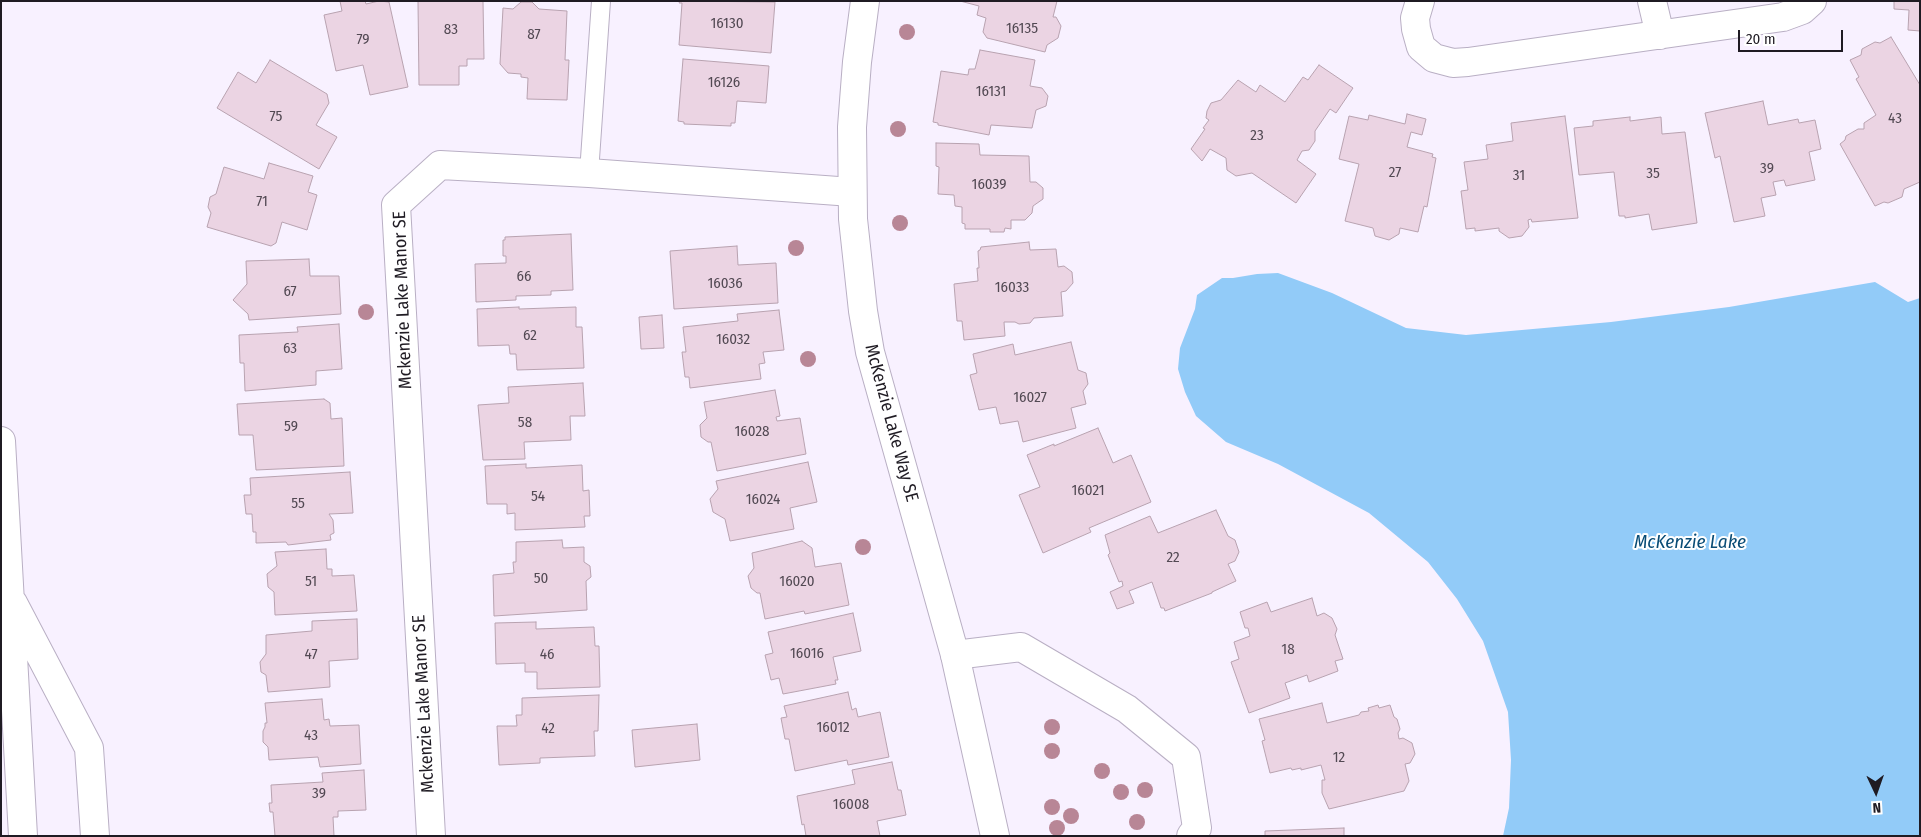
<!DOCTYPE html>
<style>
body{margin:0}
#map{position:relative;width:1921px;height:837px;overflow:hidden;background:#f8f1ff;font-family:"Fira Sans Condensed",sans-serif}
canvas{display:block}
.frame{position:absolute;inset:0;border:2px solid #1f1b23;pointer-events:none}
.north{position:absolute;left:1851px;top:767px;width:50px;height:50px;-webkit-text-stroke:4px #fff;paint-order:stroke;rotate:177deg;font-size:14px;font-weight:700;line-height:20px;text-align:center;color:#1f1b23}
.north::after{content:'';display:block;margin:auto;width:18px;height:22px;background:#1f1b23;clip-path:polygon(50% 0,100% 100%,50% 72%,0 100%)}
.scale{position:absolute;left:1738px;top:30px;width:105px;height:22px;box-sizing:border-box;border:2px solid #1f1b23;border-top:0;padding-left:6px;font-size:15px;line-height:18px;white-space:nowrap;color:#1f1b23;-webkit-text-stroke:4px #fff;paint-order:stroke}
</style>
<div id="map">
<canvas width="1921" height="837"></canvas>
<div class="frame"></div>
<div class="north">N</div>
<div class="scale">20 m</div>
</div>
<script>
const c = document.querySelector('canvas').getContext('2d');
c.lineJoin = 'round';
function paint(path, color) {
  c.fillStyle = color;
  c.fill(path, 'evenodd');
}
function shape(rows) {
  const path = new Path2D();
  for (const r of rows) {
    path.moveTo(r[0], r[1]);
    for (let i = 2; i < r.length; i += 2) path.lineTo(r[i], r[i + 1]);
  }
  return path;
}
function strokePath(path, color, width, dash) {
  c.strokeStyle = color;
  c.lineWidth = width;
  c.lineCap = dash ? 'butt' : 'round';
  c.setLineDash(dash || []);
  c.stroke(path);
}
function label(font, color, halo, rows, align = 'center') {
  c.font = font + ' "Fira Sans Condensed",sans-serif';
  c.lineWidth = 4;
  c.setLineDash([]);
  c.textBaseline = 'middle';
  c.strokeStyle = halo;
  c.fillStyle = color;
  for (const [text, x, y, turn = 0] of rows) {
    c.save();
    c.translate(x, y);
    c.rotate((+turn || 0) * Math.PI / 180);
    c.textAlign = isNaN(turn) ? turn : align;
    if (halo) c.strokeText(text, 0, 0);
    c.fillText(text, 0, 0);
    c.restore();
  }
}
const water = shape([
 [1278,273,1332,293,1406,328,1466,335,1611,322,1729,307,1875,282,1908,302,1920,298,1920,836,1503,836,1509,808,1511,760,1508,712,1483,641,1457,599,1428,562,1369,513,1278,464,1226,442,1196,416,1185,392,1178,369,1180,348,1195,309,1197,295,1222,278,1233,278,1257,274]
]);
const building = shape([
 [340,1,365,1,366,4,379,1,389,2,408,87,370,95,363,65,336,71,324,15,342,11,340,1],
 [418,1,483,1,484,59,467,59,467,66,459,66,459,85,419,85,418,1],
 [680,1,775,2,771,53,679,45,682,3,679,3,680,1],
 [960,1,1057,1,1053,17,1056,17,1061,26,1058,38,1047,45,1045,52,987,38,983,32,986,18,977,15,979,6,960,1],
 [1894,1,1920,1,1920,31,1908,30,1909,10,1894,9,1894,1],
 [521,2,532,2,539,9,567,11,565,60,569,60,567,100,527,99,528,78,521,77,521,74,508,73,500,64,503,8,513,9,521,2],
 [1891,37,1920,85,1920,182,1904,189,1902,197,1888,203,1884,202,1875,206,1840,144,1845,140,1846,136,1858,129,1864,129,1864,123,1876,115,1856,79,1859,77,1850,60,1861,55,1862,49,1875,42,1880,43,1891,37],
 [980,50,1035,60,1030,86,1042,88,1048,96,1046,106,1036,110,1032,128,991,125,989,135,938,125,938,123,933,122,941,71,968,75,969,69,975,69,980,50],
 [683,59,769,66,766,103,737,101,735,123,731,123,731,126,684,124,684,122,678,121,683,59],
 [270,60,327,94,329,103,316,125,337,137,319,169,217,108,238,72,256,83,270,60],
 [1319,65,1353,88,1336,113,1330,109,1315,131,1315,141,1309,150,1302,151,1297,160,1316,174,1296,203,1252,173,1236,176,1227,170,1226,158,1210,149,1202,161,1191,149,1205,129,1203,128,1209,120,1206,118,1207,111,1211,103,1221,100,1238,80,1256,92,1260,85,1285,102,1303,77,1308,80,1319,65],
 [1763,101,1768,125,1798,119,1799,123,1815,120,1821,149,1809,152,1815,180,1786,186,1784,180,1773,182,1776,195,1761,198,1765,216,1734,222,1720,156,1715,158,1705,113,1763,101],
 [1407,114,1426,119,1422,135,1411,132,1407,147,1433,154,1432,157,1436,158,1427,207,1424,206,1418,232,1400,228,1399,234,1389,240,1375,236,1373,228,1345,221,1359,164,1339,159,1349,116,1368,120,1369,115,1405,124,1407,114],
 [1565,116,1578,218,1532,222,1531,219,1528,220,1529,227,1522,236,1509,238,1499,231,1499,228,1475,231,1475,228,1466,229,1461,191,1468,190,1464,162,1488,159,1486,145,1513,141,1511,123,1565,116],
 [1630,117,1630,121,1661,117,1662,134,1685,132,1697,223,1652,230,1649,214,1625,218,1625,216,1619,216,1614,172,1579,175,1574,128,1593,126,1593,121,1630,117],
 [936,143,979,144,980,155,1029,156,1030,182,1036,182,1043,188,1043,199,1033,206,1032,213,1025,220,1011,220,1011,229,1005,228,1004,232,990,232,990,229,965,229,965,224,962,223,962,207,955,206,954,195,938,194,939,167,936,166,936,143],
 [269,163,313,176,308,192,317,195,307,230,282,222,276,243,271,246,207,227,211,213,208,207,210,197,216,194,224,167,264,179,269,163],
 [571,234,573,290,551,291,551,295,516,296,516,300,476,302,475,264,506,263,506,256,503,256,503,240,505,240,505,237,571,234],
 [1029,242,1030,250,1056,249,1058,267,1064,266,1072,272,1073,283,1066,291,1061,292,1063,316,1034,318,1030,323,1019,324,1015,322,1004,322,1005,336,964,340,962,321,957,321,954,284,978,281,977,268,979,268,978,251,980,250,981,247,1029,242],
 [737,246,738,265,776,263,778,303,674,309,670,251,737,246],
 [309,259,310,276,339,276,341,314,249,320,248,314,233,300,247,284,246,261,309,259],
 [519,307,519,309,576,307,576,327,582,327,584,368,517,370,516,354,510,354,509,345,478,346,477,309,519,307],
 [779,310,784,350,763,352,765,363,759,364,761,379,690,388,689,377,685,377,682,352,686,352,683,327,738,321,737,314,779,310],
 [662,315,664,348,641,349,639,317,662,315],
 [339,324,342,369,316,371,316,385,245,391,244,363,240,363,239,335,298,332,297,327,339,324],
 [1071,342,1078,370,1086,373,1088,384,1083,391,1086,404,1071,408,1076,428,1023,442,1018,421,1000,424,996,407,979,410,970,375,977,373,973,354,1013,344,1015,355,1071,342],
 [583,383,585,416,570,416,571,440,524,442,525,459,483,460,478,405,509,403,508,387,583,383],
 [775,390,780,416,776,417,777,421,800,418,806,454,717,471,711,442,708,442,701,437,700,425,707,418,704,402,775,390],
 [324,399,330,403,331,419,342,418,344,466,256,470,253,435,239,435,237,404,324,399],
 [1098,428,1113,463,1131,455,1151,502,1089,528,1091,532,1043,553,1019,495,1040,487,1027,455,1054,444,1054,446,1098,428],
 [808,462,817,502,790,508,794,529,730,541,725,519,713,512,710,499,718,489,716,481,808,462],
 [526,464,526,468,582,465,583,491,589,490,590,516,584,516,585,527,515,530,515,513,507,514,507,504,487,504,485,466,526,464],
 [350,472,353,513,329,514,333,520,334,533,330,535,331,540,288,545,286,542,256,543,256,532,253,532,252,514,246,514,244,495,251,495,250,478,350,472],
 [1216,510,1228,536,1235,540,1239,552,1235,561,1228,564,1236,581,1212,592,1212,593,1165,611,1164,608,1161,608,1152,582,1129,591,1134,603,1117,609,1110,592,1123,586,1122,581,1119,582,1108,555,1110,553,1105,535,1150,516,1158,533,1216,510],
 [562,540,563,548,584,547,584,562,590,566,591,577,586,581,587,610,494,616,493,575,514,573,513,562,516,562,516,542,562,540],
 [802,541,812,548,815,567,841,563,849,605,805,614,804,611,765,619,760,593,757,593,751,588,748,576,754,568,752,553,802,541],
 [326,549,327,569,332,569,332,576,354,575,357,611,275,615,274,592,268,587,267,574,277,566,275,552,326,549],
 [1312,598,1317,616,1324,613,1332,618,1337,629,1335,635,1343,659,1335,661,1338,671,1309,682,1307,675,1285,683,1290,698,1249,713,1231,662,1239,659,1234,642,1250,636,1248,628,1245,628,1240,612,1267,602,1271,612,1312,598],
 [853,613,861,651,833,657,838,680,835,680,836,684,783,694,779,678,771,680,765,655,773,653,768,632,853,613],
 [357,619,358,659,329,661,330,687,268,692,266,675,261,672,260,662,266,654,266,635,312,631,312,621,357,619],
 [536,622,536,629,594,627,595,646,599,646,600,687,537,689,537,672,525,672,525,663,496,664,495,623,536,622],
 [848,692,852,710,856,708,858,717,880,712,889,757,848,765,847,760,795,771,789,739,785,739,781,718,787,717,784,706,848,692],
 [599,695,598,731,594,731,595,756,540,758,540,763,499,765,497,726,517,726,516,715,522,715,522,698,599,695],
 [322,699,324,720,329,719,330,726,359,725,361,764,320,767,318,757,269,760,268,747,263,742,263,731,265,727,265,723,267,723,265,703,322,699],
 [1322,703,1327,723,1359,715,1361,712,1369,711,1368,708,1378,705,1379,708,1390,705,1394,717,1397,719,1400,729,1398,733,1399,739,1403,738,1412,743,1415,754,1410,763,1405,764,1409,781,1404,791,1329,809,1322,793,1322,780,1325,780,1321,765,1301,770,1301,768,1292,770,1291,768,1270,773,1262,741,1265,740,1259,719,1322,703],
 [697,724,700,760,635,767,632,730,697,724],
 [892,762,898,790,901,790,906,815,877,821,880,836,806,836,804,824,802,825,797,796,855,784,852,770,892,762],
 [364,770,366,810,338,811,338,817,333,817,334,836,275,836,273,812,270,812,269,803,272,803,271,785,323,782,322,773,364,770],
 [1344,828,1344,836,1265,836,1265,831,1344,828]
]);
const lane = shape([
 [589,173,601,1]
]);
const street = shape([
 [1420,1,1415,18,1416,29,1421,47,1434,58,1453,63,1468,62,1783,17,1802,10,1812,1],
 [1652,1,1660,35],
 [955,655,1021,647,1127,709,1186,757,1197,828,1191,836],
 [431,836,396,205,440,165,589,173,852,192]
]);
const secondary = shape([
 [865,1,857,62,852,127,853,219,863,311,870,352,955,655,995,836]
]);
const highway = shape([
 [1,441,23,836],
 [13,603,89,748,95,836]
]);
const trees = [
 [907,32],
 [898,129],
 [900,223],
 [796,248],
 [366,312],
 [808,359],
 [863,547],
 [1052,727],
 [1052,751],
 [1102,771],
 [1145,790],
 [1121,792],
 [1052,807],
 [1071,816],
 [1137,822],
 [1057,828]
];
const numberNames = [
 ["16130",727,24],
 ["16135",1022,29],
 ["83",451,30],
 ["87",534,35],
 ["79",363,40],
 ["16126",724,83],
 ["16131",991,92],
 ["75",276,117],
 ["43",1895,119],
 ["23",1257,136],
 ["39",1767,169],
 ["27",1395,173],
 ["35",1653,174],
 ["31",1519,176],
 ["16039",989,185],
 ["71",262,202],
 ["66",524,277],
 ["16036",725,284],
 ["16033",1012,288],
 ["67",290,292],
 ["62",530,336],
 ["16032",733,340],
 ["63",290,349],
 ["16027",1030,398],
 ["58",525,423],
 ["59",291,427],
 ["16028",752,432],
 ["16021",1088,491],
 ["54",538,497],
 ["16024",763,500],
 ["55",298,504],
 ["22",1173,558],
 ["50",541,579],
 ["51",311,582],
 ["16020",797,582],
 ["18",1288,650],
 ["16016",807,654],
 ["47",311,655],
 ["46",547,655],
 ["16012",833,728],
 ["42",548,729],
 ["43",311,736],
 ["12",1339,758],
 ["39",319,794],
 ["16008",851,805]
];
const streetNames = [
 ["Mckenzie Lake Manor SE",403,300,-92],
 ["McKenzie Lake Way SE",891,423,75],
 ["Mckenzie Lake Manor SE",424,704,-93]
];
const waterNames = [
 ["McKenzie Lake",1690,543]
];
paint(water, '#92cbf8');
paint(building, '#ebd4e3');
strokePath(building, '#b8a2b0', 1);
strokePath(lane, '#b9afc4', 20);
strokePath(street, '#b9afc4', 30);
strokePath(secondary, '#b9afc4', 30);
strokePath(highway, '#b9afc4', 30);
strokePath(lane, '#fff', 18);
strokePath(street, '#fff', 28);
strokePath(secondary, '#fff', 28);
strokePath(highway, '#fff', 28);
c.fillStyle = '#b88696';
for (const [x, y] of trees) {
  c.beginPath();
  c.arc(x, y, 8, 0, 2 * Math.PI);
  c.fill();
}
label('15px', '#524953', null, numberNames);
label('18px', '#1f1b23', '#fff', streetNames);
label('italic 19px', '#094c76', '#fff', waterNames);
</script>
